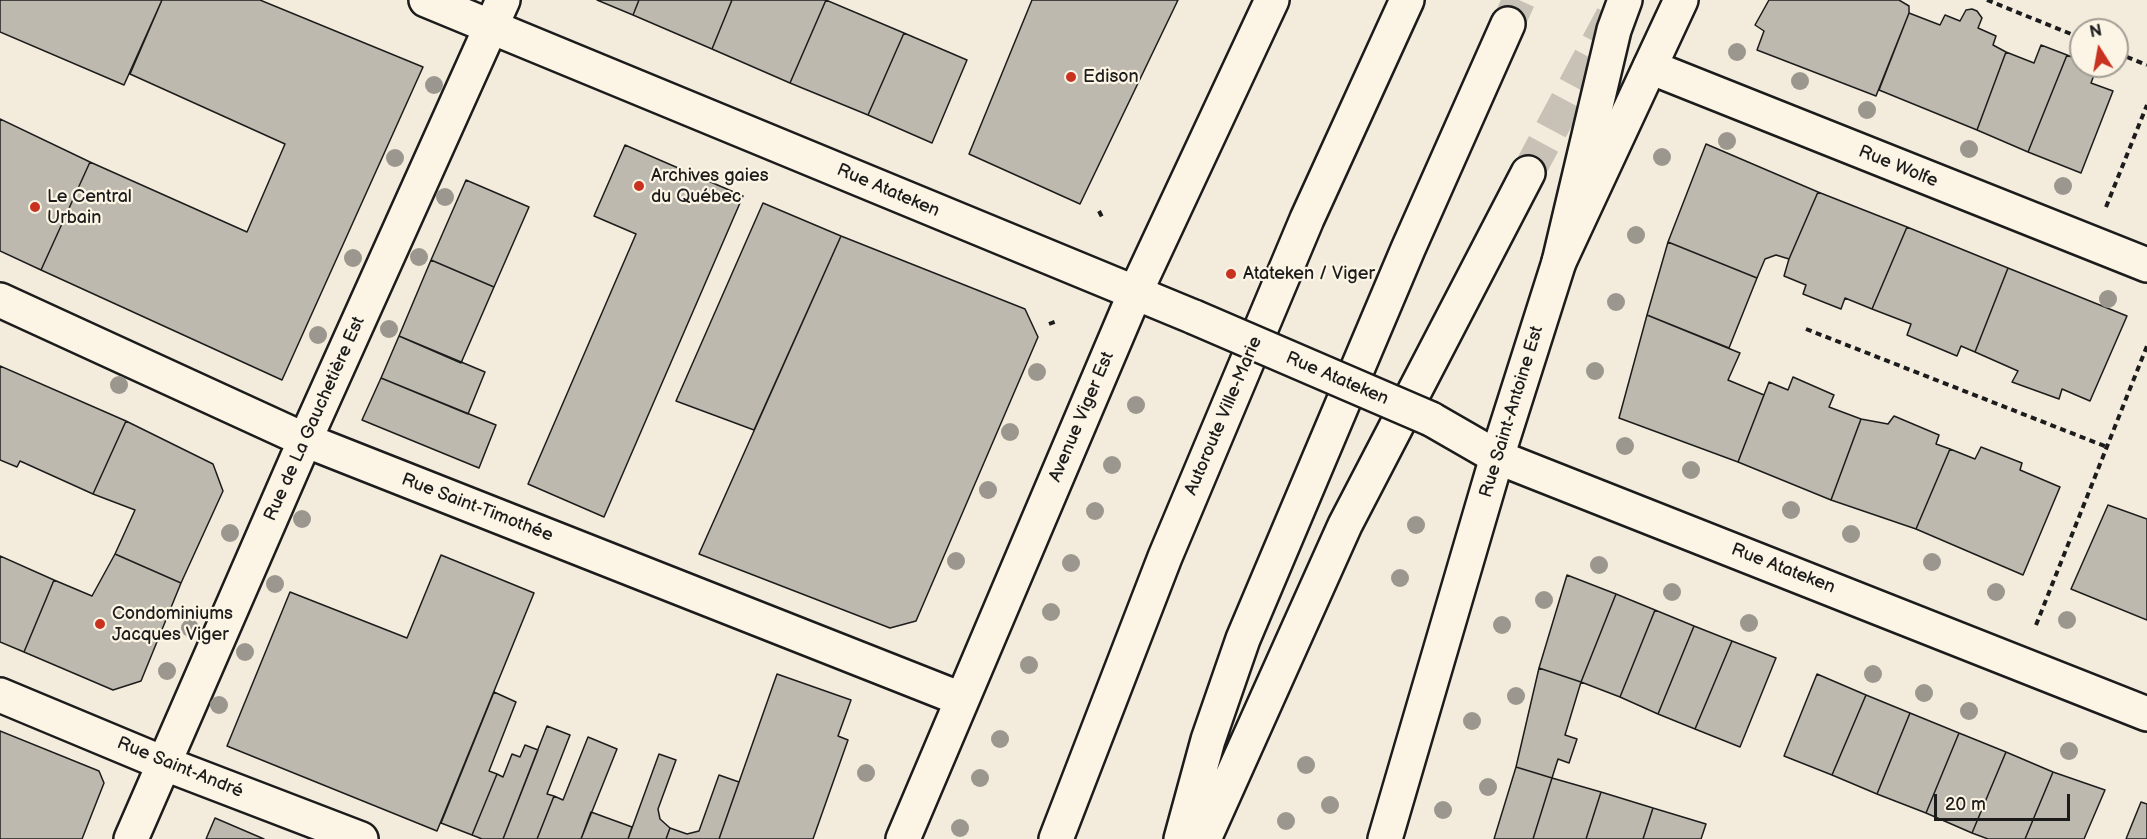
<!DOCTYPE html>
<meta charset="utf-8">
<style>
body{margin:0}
#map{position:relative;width:2147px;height:839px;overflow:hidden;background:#f3ecdd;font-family:"Balsamiq Sans",sans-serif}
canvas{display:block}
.north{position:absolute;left:2069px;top:18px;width:60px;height:60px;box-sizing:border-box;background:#fcf5e5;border:2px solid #a29e95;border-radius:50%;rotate:349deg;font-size:16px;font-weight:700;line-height:24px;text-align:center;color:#1c1c1c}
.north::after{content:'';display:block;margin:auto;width:21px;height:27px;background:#c8321e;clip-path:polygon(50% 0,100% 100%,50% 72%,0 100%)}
.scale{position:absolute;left:1934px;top:794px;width:136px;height:27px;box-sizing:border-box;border:3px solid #1c1c1c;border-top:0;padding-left:8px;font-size:18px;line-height:21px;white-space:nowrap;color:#1c1c1c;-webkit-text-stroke:4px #fcf5e5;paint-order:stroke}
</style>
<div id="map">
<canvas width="2147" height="839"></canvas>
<div class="north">N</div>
<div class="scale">20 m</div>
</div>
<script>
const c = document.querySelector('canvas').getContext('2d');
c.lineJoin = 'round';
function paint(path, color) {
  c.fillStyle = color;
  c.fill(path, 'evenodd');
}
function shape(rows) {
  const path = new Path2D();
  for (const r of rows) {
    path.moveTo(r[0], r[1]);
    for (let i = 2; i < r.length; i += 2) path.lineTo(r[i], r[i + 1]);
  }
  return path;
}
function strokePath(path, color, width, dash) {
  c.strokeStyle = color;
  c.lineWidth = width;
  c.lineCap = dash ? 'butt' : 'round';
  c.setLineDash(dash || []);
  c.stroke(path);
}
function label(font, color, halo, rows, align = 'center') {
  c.font = font + ' "Balsamiq Sans",sans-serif';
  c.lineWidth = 4.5;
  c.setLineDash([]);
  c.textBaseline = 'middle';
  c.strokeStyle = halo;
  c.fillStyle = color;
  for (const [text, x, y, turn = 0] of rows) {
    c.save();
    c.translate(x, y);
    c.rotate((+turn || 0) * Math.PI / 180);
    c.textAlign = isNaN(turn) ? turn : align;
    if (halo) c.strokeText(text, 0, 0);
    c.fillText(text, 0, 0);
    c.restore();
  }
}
const building = shape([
 [0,0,162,0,124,85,0,32,0,0],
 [162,0,260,0,423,67,282,380,41,270,90,162,247,232,285,144,130,74,162,0],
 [597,0,639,0,633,15,597,0],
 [639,0,732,0,712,49,633,15,639,0],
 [732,0,826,0,790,83,712,49,732,0],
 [826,0,904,33,868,115,790,83,826,0],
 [1032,0,1178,0,1080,204,969,154,1032,0],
 [1769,0,1899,0,1909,6,1909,13,1876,96,1757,50,1764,31,1755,25,1769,0],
 [1972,9,1977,11,1982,18,1978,28,1996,36,1993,45,2006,52,1977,130,1879,90,1909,13,1940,25,1945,15,1960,21,1966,10,1972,9],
 [904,33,967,60,932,143,868,115,904,33],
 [2041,45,2067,55,2028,152,1977,130,2006,52,2034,63,2041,45],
 [2067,55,2081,61,2081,66,2097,67,2091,83,2113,91,2081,173,2028,152,2067,55],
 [0,119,90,162,41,270,0,251,0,119],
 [1706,144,1818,192,1789,259,1776,255,1765,259,1757,278,1668,242,1706,144],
 [625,145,743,196,604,517,528,484,636,234,594,216,625,145],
 [466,180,529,207,494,287,431,260,466,180],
 [1818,192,1907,227,1872,309,1845,298,1841,309,1803,294,1806,285,1784,276,1789,259,1818,192],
 [763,203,841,236,754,430,676,401,763,203],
 [1907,227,2008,268,1975,352,1961,346,1957,356,1907,335,1911,324,1872,309,1907,227],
 [841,236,1025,309,1038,337,916,621,890,628,699,554,841,236],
 [1668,242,1757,278,1729,348,1647,315,1668,242],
 [431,260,494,287,461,363,399,336,431,260],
 [2008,268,2127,316,2090,401,2062,389,2059,399,2012,382,2018,371,1975,352,2008,268],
 [1647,315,1740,353,1728,380,1764,395,1738,462,1619,418,1647,315],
 [399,336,485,372,468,414,381,378,399,336],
 [0,366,126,421,93,494,20,461,17,467,0,460,0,366],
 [1793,377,1834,395,1829,407,1861,419,1831,500,1738,462,1769,382,1788,390,1793,377],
 [381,378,496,425,479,468,362,420,381,378],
 [1894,416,1939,435,1936,444,1950,449,1916,529,1831,500,1861,419,1888,424,1894,416],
 [126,421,213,464,223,491,181,583,115,554,135,510,93,494,126,421],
 [1981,447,2022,463,2020,470,2060,487,2023,575,1916,529,1950,449,1975,459,1981,447],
 [2108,505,2147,519,2147,620,2071,589,2108,505],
 [115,554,181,583,141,681,113,690,24,652,54,580,92,596,115,554],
 [441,555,534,593,437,831,227,746,290,592,407,638,441,555],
 [0,556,54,580,24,652,0,642,0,556],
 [1567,575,1616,594,1581,682,1539,668,1567,575],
 [1616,594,1655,610,1620,697,1581,682,1616,594],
 [1655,610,1694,626,1658,714,1620,697,1655,610],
 [1694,626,1732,641,1695,729,1658,714,1694,626],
 [1732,641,1776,658,1740,747,1695,729,1732,641],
 [1539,668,1581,682,1565,735,1577,739,1569,763,1558,759,1552,778,1516,767,1539,668],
 [777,674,851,700,838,736,848,740,813,839,719,839,777,674],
 [1817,674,1866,695,1832,775,1784,756,1817,674],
 [494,692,516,702,489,771,497,774,472,835,441,823,494,692],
 [1866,695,1910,713,1877,794,1832,775,1866,695],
 [1910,713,1959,733,1926,813,1877,794,1910,713],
 [547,726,570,735,547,794,554,796,537,839,503,839,547,726],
 [0,731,99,771,104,783,82,839,0,839,0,731],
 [1959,733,2006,752,1972,833,1926,813,1959,733],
 [588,737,617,749,581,839,537,839,554,796,563,800,588,737],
 [525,745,538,750,503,839,482,839,472,835,497,774,503,777,512,754,520,757,525,745],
 [2006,752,2053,772,2025,839,1988,839,1972,833,2006,752],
 [659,754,676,760,658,809,660,819,670,828,666,839,628,839,659,754],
 [1516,767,1552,778,1533,839,1494,839,1516,767],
 [2053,772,2105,790,2084,839,2025,839,2053,772],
 [719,775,739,782,719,839,666,839,670,828,687,834,699,831,719,775],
 [1552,778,1601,792,1586,839,1533,839,1552,778],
 [1601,792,1653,808,1643,839,1586,839,1601,792],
 [2141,802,2147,804,2147,839,2126,839,2141,802],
 [1653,808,1706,824,1701,839,1643,839,1653,808],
 [591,812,632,827,628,839,581,839,591,812],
 [215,818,264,839,206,839,215,818]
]);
const highwayTunnel = shape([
 [1508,24,1519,0],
 [1528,173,1612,16]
]);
const path = shape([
 [1987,0,2081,38],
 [2117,53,2147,65],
 [2106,207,2147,105],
 [1099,211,1103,219],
 [1049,324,1057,321],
 [1806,329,2107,447],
 [2036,625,2147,346]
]);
const street = shape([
 [426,0,1194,317],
 [1650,67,2147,265],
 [0,300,305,440,961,699],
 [1431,419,1497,457,2147,714],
 [0,695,163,763,361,839],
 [131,839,305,440,503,0]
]);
const secondary = shape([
 [903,839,1135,293,1272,0],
 [1385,839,1497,457,1559,262,1681,0]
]);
const highway = shape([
 [1559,262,1614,30,1625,0],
 [1056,839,1165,557,1307,219,1407,0],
 [1181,839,1208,740,1243,639,1408,249,1508,24],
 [1204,839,1345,525,1528,173]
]);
const streetBridge = shape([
 [1194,317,1431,419]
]);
const trees = [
 [1737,52],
 [1800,81],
 [434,85],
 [1867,110],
 [1727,141],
 [1969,149],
 [1662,157],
 [395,158],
 [2063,186],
 [445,197],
 [1636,235],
 [419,257],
 [353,258],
 [2108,299],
 [1616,302],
 [389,329],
 [318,335],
 [1595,371],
 [1037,372],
 [119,385],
 [1136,405],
 [1010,432],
 [1625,446],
 [1112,465],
 [1691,470],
 [988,490],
 [1791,510],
 [1095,511],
 [302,519],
 [1416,525],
 [230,533],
 [1851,534],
 [956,561],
 [1932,562],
 [1071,563],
 [1599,565],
 [1400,578],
 [275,584],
 [1672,592],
 [1996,592],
 [1544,600],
 [1051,612],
 [2067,620],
 [1749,623],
 [1502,625],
 [190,628],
 [245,652],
 [1029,665],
 [167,671],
 [1873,674],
 [1924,693],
 [1516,696],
 [219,705],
 [1969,711],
 [1472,721],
 [1000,739],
 [2069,751],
 [1306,765],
 [866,773],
 [980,778],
 [1488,787],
 [1330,805],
 [1443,810],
 [1286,821],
 [960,828]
];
const markers = [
 [1071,77,6,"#c8321e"],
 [639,186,6,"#c8321e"],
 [35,207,6,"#c8321e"],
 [1231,274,6,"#c8321e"],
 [100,624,6,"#c8321e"]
];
const poiNames = [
 ["Edison",1083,77],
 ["Archives gaies",651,176],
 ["du Québec",651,197],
 ["Le Central",47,197],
 ["Urbain",47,218],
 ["Atateken / Viger",1243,274],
 ["Condominiums",112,614],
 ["Jacques Viger",112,635]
];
const streetNames = [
 ["Rue Wolfe",1898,167,22],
 ["Rue Atateken",888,191,23],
 ["Rue Atateken",1337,379,23],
 ["Rue Saint-Antoine Est",1512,412,-73],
 ["Autoroute Ville-Marie",1224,416,-67],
 ["Avenue Viger Est",1082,417,-67],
 ["Rue de La Gauchetière Est",315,419,-66],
 ["Rue Saint-Timothée",477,508,21],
 ["Rue Atateken",1783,569,21],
 ["Rue Saint-André",180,768,22]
];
paint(building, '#beb9ae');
strokePath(building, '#1c1c1c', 1.5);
strokePath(highwayTunnel, '#c8c2b6', 33, [33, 16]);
strokePath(street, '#1c1c1c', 38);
strokePath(secondary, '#1c1c1c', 38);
strokePath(highway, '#1c1c1c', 38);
strokePath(path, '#1c1c1c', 4, [6, 4.5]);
strokePath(street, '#fcf5e5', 33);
strokePath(secondary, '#fcf5e5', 33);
strokePath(highway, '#fcf5e5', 33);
strokePath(streetBridge, '#1c1c1c', 38, []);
strokePath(streetBridge, '#fcf5e5', 33);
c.fillStyle = '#9b978e';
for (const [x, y] of trees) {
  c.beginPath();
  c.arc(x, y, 9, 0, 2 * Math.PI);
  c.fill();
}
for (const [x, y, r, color] of markers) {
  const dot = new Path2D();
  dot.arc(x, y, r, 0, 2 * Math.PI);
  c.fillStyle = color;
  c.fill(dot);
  strokePath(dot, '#fcf5e5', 2);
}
label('18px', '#1c1c1c', '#fcf5e5', poiNames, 'left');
label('18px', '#1c1c1c', '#fcf5e5', streetNames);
</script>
